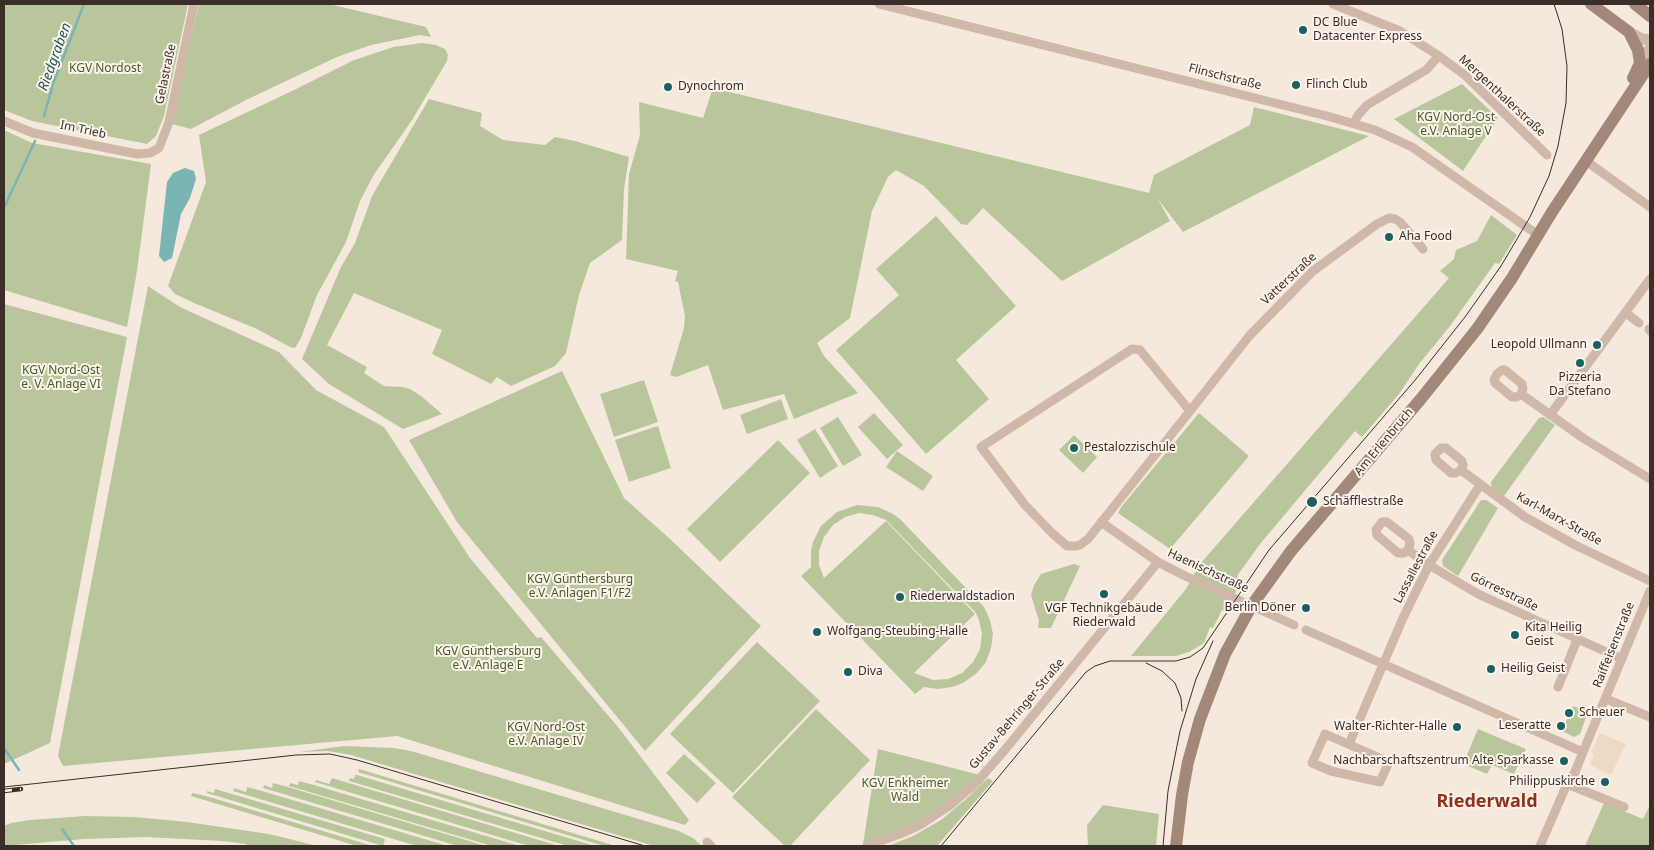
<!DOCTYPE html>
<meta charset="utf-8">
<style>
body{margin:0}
#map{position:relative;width:1654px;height:850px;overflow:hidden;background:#f5e9de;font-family:"Noto Sans",sans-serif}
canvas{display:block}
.frame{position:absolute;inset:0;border:5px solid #3b2e29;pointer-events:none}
</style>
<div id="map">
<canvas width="1654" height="850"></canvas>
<div class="frame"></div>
</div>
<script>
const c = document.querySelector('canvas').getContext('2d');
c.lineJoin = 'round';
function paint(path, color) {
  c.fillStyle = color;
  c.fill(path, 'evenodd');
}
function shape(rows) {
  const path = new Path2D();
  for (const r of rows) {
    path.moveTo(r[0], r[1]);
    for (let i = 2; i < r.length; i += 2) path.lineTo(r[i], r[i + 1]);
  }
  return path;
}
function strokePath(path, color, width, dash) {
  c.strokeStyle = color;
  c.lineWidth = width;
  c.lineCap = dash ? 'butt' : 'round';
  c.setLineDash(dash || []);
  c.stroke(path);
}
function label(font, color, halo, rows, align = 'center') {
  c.font = font + ' "Noto Sans",sans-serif';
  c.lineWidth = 4;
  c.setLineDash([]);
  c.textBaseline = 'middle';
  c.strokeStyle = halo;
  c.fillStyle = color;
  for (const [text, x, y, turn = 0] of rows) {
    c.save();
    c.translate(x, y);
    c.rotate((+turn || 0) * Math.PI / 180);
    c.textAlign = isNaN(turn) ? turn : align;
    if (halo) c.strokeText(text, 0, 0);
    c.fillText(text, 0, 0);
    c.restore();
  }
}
const green = shape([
 [4,4,188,4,164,116,156,136,147,144,32,121,4,110],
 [199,4,329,4,426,27,431,37,420,35,371,45,337,57,248,99,191,129,172,124],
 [422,43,436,45,445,49,448,55,447,61,412,120,373,176,360,201,346,242,317,295,301,338,295,348,290,347,257,329,194,303,175,294,168,286,206,182,199,135,294,90,354,60,393,47],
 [1462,84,1498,118,1463,171,1394,119],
 [713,88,1149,193,1154,175,1250,125,1254,107,1369,136,1183,232,1158,199,1170,221,1062,281,983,208,967,225,961,224,924,186,896,170,888,177,872,211,850,318,817,343,824,356,858,393,794,419,784,394,723,410,708,365,676,377,670,375,684,328,685,316,678,282,675,281,678,271,626,259,629,174,640,135,639,102,703,118],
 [429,99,482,113,480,126,503,140,545,145,555,137,575,141,629,157,624,189,622,240,590,263,579,295,566,353,555,366,511,386,497,377,491,384,432,354,442,330,354,293,327,345,367,367,364,373,384,386,402,387,410,389,421,396,442,414,403,429,329,384,302,359,341,267,355,243,372,196],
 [4,130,32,143,151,164,137,271,127,327,4,290],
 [1491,215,1517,235,1499,264,1495,263,1450,326,1419,364,1399,394,1362,437,1355,431,1260,544,1237,576,1243,580,1224,611,1222,610,1213,628,1210,627,1204,643,1189,652,1176,656,1131,656,1186,589,1200,564,1449,278,1440,271,1454,259,1456,250,1477,241],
 [936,216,1016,306,956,360,989,399,926,454,836,350,899,295,876,269],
 [148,286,180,307,279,352,316,390,384,427,470,558,537,638,541,637,618,727,689,820,685,825,397,736,63,766,58,756],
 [4,304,127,337,50,743,4,764],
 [562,371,624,498,669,538,761,626,645,751,457,522,409,440],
 [644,380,658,422,614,437,600,394],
 [781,399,788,419,747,434,740,415],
 [874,413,903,445,887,459,858,427],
 [1199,413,1249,456,1170,549,1118,513,1122,506],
 [838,417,862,455,843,466,820,428],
 [1543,417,1555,425,1504,496,1492,488,1491,482,1539,418],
 [658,426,671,468,629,482,615,440],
 [815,429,838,466,820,478,797,440],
 [1074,435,1097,457,1083,473,1059,450],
 [778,440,810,473,720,562,687,529],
 [897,451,933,476,923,491,886,467],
 [1481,500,1486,500,1498,508,1458,576,1443,566,1442,560],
 [857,505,878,507,893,514,900,519,984,607,990,620,993,634,991,648,986,662,977,673,963,683,952,687,938,689,924,687,915,694,801,576,811,567,811,551,813,542,821,526,837,512],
 [859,513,873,515,886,520,976,613,979,620,982,634,980,649,973,662,962,673,948,679,933,680,914,673,975,614,886,521,824,578,819,565,819,551,824,537,833,525,845,517],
 [1074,564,1080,566,1051,628,1038,628,1039,621,1031,595,1034,585,1041,574],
 [757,642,820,701,733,793,670,734],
 [1573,706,1588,712,1580,734,1574,737,1562,731],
 [816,709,870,760,790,846,785,846,732,797],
 [1478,729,1526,749,1514,774,1492,765,1487,774,1463,764],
 [344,746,394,748,411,751,679,831,693,838,702,846,654,846,351,755,328,751,299,752],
 [878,749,980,775,958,796,909,828,863,844],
 [684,754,716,783,697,803,666,773],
 [359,769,616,846,604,846,358,772],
 [355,775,357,775,595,846,568,846,349,781,350,778,354,779],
 [332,778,559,846,529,846,315,782,316,780,329,784],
 [988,778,993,781,937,846,888,846,913,836,941,820,966,799],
 [299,781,314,785,520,846,492,846,289,786,290,783,298,785],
 [273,783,288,787,486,846,458,846,263,788,264,785,272,788],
 [247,787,262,791,448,846,417,846,233,791,234,788,246,792],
 [215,789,385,839,383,846,207,793,207,791,214,793],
 [192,793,206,796,373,846,357,846,191,796],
 [1604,803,1643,819,1650,805,1650,846,1585,846],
 [1103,805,1159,814,1156,846,1088,846,1087,825],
 [85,816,135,817,187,822,269,834,318,846,246,846,246,844,222,841,146,837,84,839,4,846,4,826,11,823,30,820]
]);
const plaza = shape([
 [1600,733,1626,744,1611,775,1590,765,1594,754,1591,752]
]);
const water = shape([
 [185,168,194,171,196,179,190,198,181,214,172,258,164,262,159,256,167,182,173,173]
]);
const stream = shape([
 [44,116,53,84,84,4],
 [4,208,35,141],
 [4,748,19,770],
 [62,829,74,846]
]);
const minor = shape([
 [879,4,1327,116,1375,130,1412,147,1538,235],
 [1333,4,1400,31,1439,56,1466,76,1547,155],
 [4,121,33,133,137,154,150,153,159,148,169,122,194,4],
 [1354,123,1358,115,1367,105,1426,70,1439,56],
 [1586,161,1650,207],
 [1626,313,1639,323],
 [1649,329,1650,331],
 [1502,370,1505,370,1522,384,1523,389,1521,394,1517,397,1512,397,1495,383,1494,380,1497,374,1502,370],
 [1521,394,1583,438,1650,479],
 [1190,411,1140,350,1132,349,981,447,1025,505,1052,533,1067,546,1076,546,1080,545,1088,539,1190,411,1250,335,1313,271,1377,224,1389,218,1395,219,1400,222,1423,249],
 [1550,415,1650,279],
 [1441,448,1446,448,1462,461,1463,465,1461,470,1456,473,1451,473,1436,460,1435,454,1441,448],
 [1461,470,1525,517,1575,545,1650,581],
 [1101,522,1158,562,1185,576,1294,625],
 [1382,522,1387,522,1409,539,1410,544,1408,550,1404,553,1398,553,1377,535,1376,530,1382,522],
 [1408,550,1429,565,1478,594,1622,659],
 [1306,630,1583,752],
 [1558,687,1577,640],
 [1606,699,1650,717],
 [1325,734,1389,762,1380,782,1331,771,1312,763,1325,734],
 [1349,744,1403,618,1429,565,1480,485],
 [1567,784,1624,807],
 [707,842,711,846],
 [867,846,905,832,920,825,949,806,976,783,1004,751,1158,562],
 [1540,846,1567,784,1575,772,1583,752,1650,591]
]);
const tertiary = shape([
 [1629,32,1642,39,1650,40],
 [1640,63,1650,48]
]);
const secondary = shape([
 [1591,4,1629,32,1638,50,1640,63,1633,78],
 [1635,4,1650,16],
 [1176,846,1182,795,1188,762,1200,719,1225,654,1252,605,1291,551,1420,400,1477,329,1512,278,1552,212,1650,64]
]);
const tram = shape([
 [1146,663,1162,671,1175,683,1181,698,1182,711],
 [4,787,296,755,330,754,357,760,645,846],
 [941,846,1086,672,1095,666,1110,661,1176,661,1190,657,1203,648,1269,550,1416,379,1465,317,1501,266,1530,217,1549,176,1558,146,1566,103,1567,66,1562,29,1554,4],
 [1163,846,1168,791,1180,731,1196,679,1213,641]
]);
const rail = shape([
 [4,791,21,789]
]);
const markers = [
 [1303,30,5,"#1a5f61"],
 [1296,85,5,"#1a5f61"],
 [668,87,5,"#1a5f61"],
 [1389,237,5,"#1a5f61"],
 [1597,345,5,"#1a5f61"],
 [1580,363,5,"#1a5f61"],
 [1074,448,5,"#1a5f61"],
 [1312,502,6,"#1a5f61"],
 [1104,594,5,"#1a5f61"],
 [900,597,5,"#1a5f61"],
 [1306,608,5,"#1a5f61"],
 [817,632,5,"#1a5f61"],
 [1515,635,5,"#1a5f61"],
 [1491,669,5,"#1a5f61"],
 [848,672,5,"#1a5f61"],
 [1569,713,5,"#1a5f61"],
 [1561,726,5,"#1a5f61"],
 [1457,727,5,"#1a5f61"],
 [1564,761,5,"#1a5f61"],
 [1605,782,5,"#1a5f61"]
];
const poiNames = [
 ["DC Blue",1313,23],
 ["Datacenter Express",1313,37],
 ["Flinch Club",1306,85],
 ["Dynochrom",678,87],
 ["Aha Food",1399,237],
 ["Leopold Ullmann",1587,345,"right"],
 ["Pizzeria",1580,378,"center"],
 ["Da Stefano",1580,392,"center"],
 ["Pestalozzischule",1084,448],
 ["Schäfflestraße",1323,502],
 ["Riederwaldstadion",910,597],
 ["Berlin Döner",1296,608,"right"],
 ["VGF Technikgebäude",1104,609,"center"],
 ["Riederwald",1104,623,"center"],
 ["Kita Heilig",1525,628],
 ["Geist",1525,642],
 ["Wolfgang-Steubing-Halle",827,632],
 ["Heilig Geist",1501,669],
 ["Diva",858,672],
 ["Scheuer",1579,713],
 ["Leseratte",1551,726,"right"],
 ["Walter-Richter-Halle",1447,727,"right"],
 ["Nachbarschaftszentrum Alte Sparkasse",1554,761,"right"],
 ["Philippuskirche",1595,782,"right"]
];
const parkNames = [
 ["KGV Nordost",105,69],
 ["KGV Nord-Ost",1456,118],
 ["e.V. Anlage V",1456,132],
 ["KGV Nord-Ost",61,371],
 ["e. V. Anlage VI",61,385],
 ["KGV Günthersburg",580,580],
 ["e.V. Anlagen F1/F2",580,594],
 ["KGV Günthersburg",488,652],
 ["e.V. Anlage E",488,666],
 ["KGV Nord-Ost",546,728],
 ["e.V. Anlage IV",546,742],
 ["KGV Enkheimer",905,784],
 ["Wald",905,798]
];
const streetNames = [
 ["Gelastraße",166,74,-78],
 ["Flinschstraße",1225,77,14],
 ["Mergenthalerstraße",1502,96,43],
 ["Im Trieb",83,130,12],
 ["Vatterstraße",1289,279,-43],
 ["Am Erlenbruch",1384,442,-50],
 ["Karl-Marx-Straße",1559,519,29],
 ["Lassallestraße",1416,567,-62],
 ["Haenischstraße",1208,571,25],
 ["Görresstraße",1504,592,26],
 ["Raiffeisenstraße",1614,645,-68],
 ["Gustav-Behringer-Straße",1017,714,-50]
];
const waterNames = [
 ["Riedgraben",55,57,-70]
];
const districtNames = [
 ["Riederwald",1487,802]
];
paint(green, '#b9c69c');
paint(plaza, '#eedac4');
paint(water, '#7ab5b5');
strokePath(stream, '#7ab5b5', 2.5);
strokePath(minor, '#cfb8a8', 9);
strokePath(tertiary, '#cfb8a8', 11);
strokePath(secondary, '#a38779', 12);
strokePath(tram, '#3b2e29', 1);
strokePath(rail, '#3b2e29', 4.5);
strokePath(rail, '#fcf3eb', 2.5, [8]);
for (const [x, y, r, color] of markers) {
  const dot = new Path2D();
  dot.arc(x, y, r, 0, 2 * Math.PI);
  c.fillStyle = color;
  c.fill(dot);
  strokePath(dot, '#fcf3eb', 2);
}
label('12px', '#3b2e29', '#fcf3eb', poiNames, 'left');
label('12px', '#4b5c2a', '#fcf3eb', parkNames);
label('12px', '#3b2e29', '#fcf3eb', streetNames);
label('italic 14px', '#1a5f61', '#fcf3eb', waterNames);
label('bold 18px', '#92321a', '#fcf3eb', districtNames);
</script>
